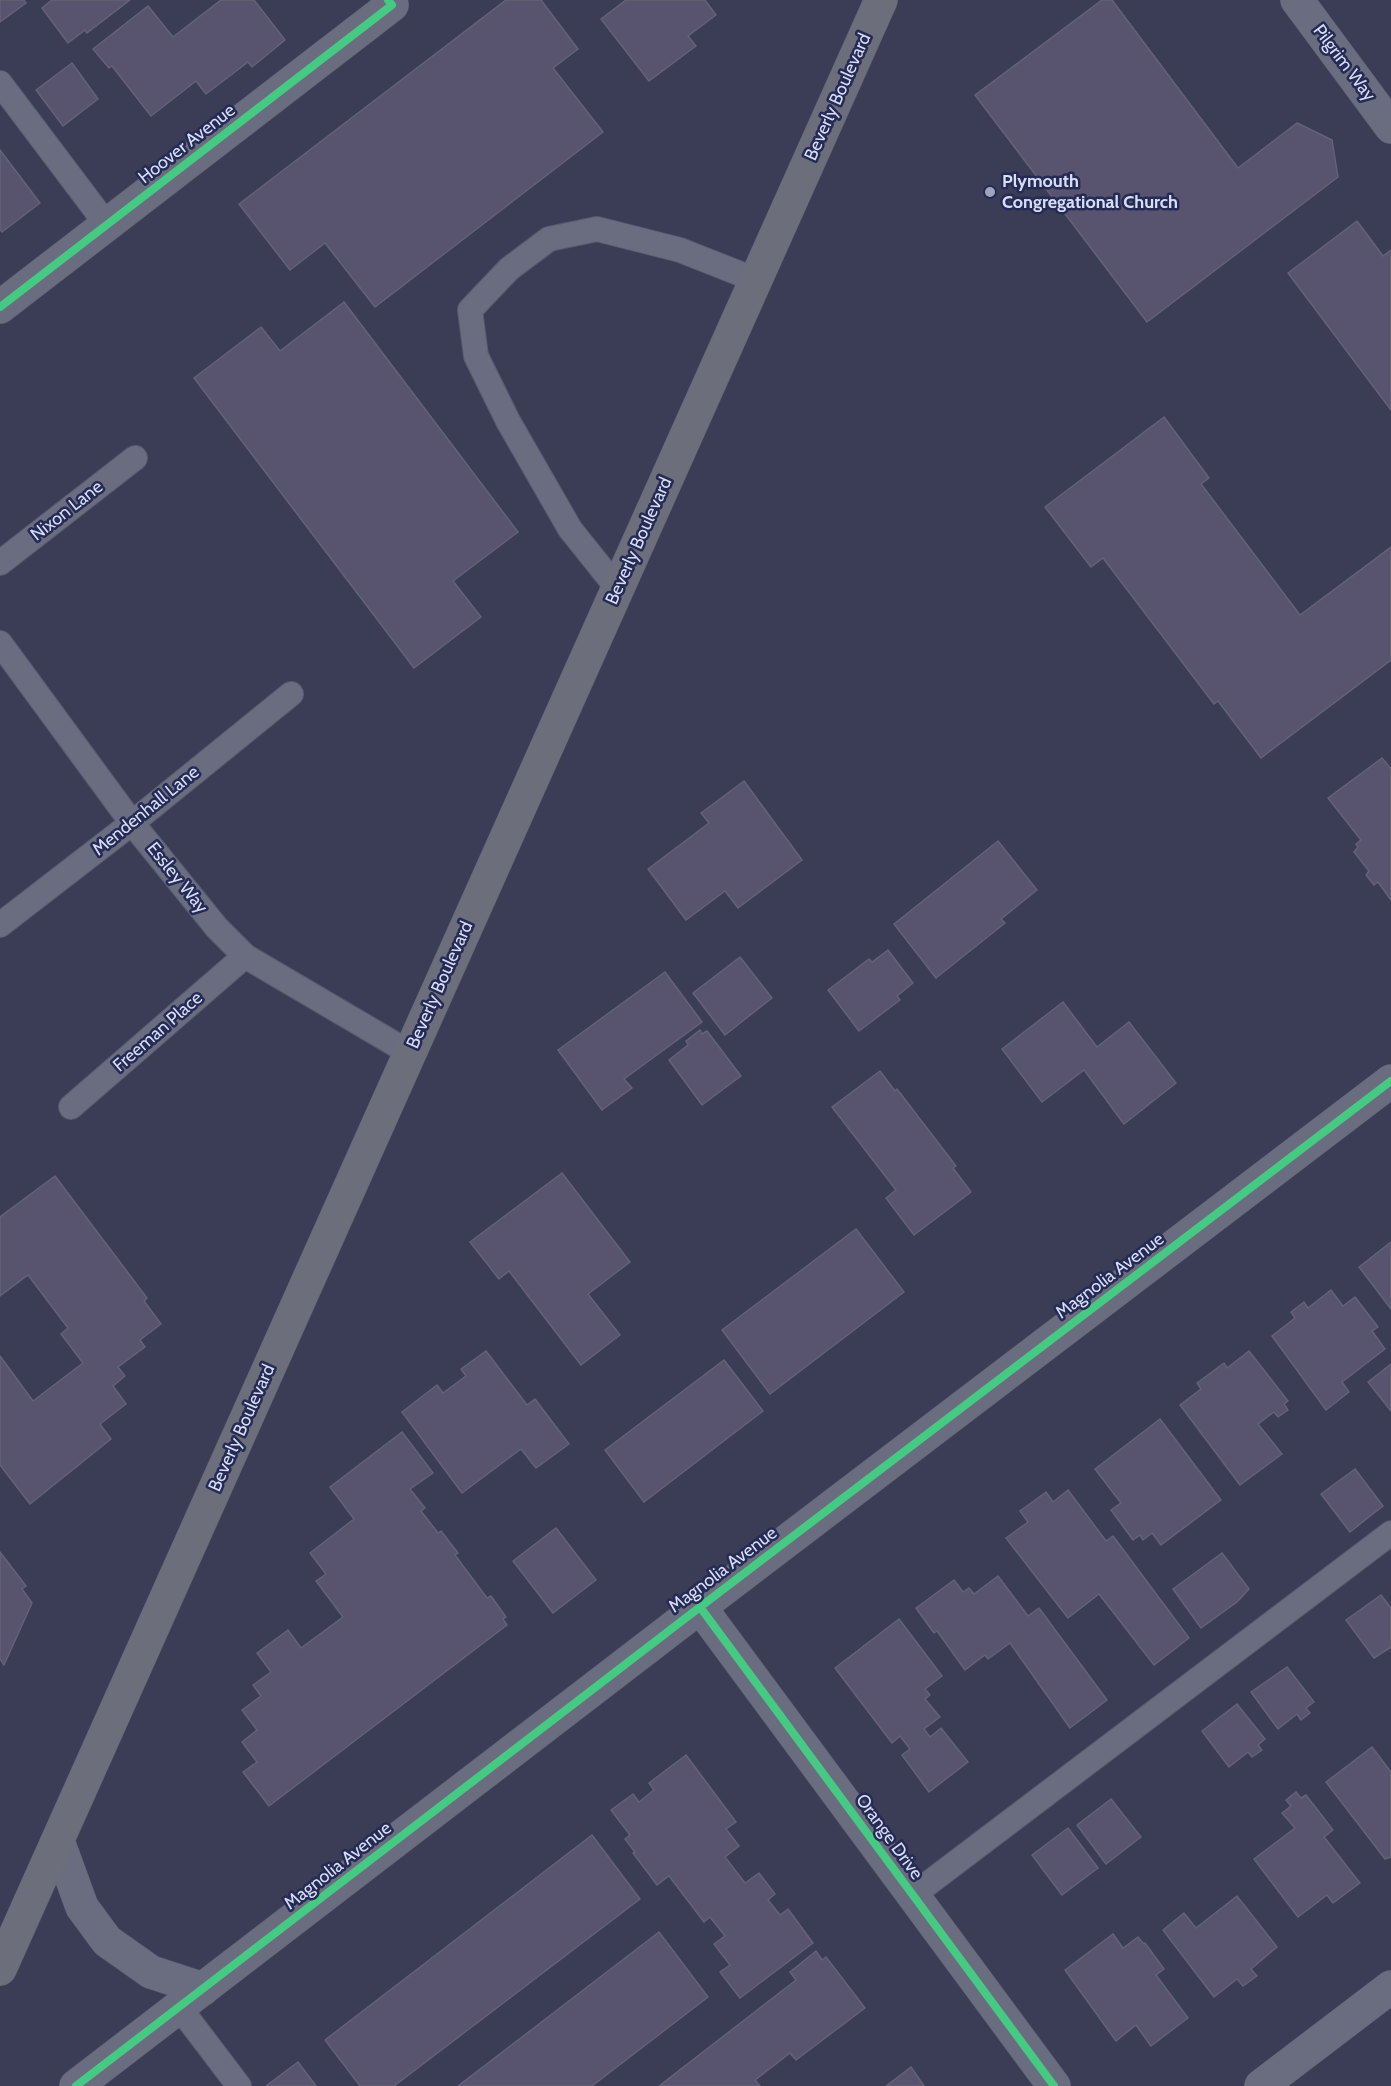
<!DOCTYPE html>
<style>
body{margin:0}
canvas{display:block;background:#3a3d55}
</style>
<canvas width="1391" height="2086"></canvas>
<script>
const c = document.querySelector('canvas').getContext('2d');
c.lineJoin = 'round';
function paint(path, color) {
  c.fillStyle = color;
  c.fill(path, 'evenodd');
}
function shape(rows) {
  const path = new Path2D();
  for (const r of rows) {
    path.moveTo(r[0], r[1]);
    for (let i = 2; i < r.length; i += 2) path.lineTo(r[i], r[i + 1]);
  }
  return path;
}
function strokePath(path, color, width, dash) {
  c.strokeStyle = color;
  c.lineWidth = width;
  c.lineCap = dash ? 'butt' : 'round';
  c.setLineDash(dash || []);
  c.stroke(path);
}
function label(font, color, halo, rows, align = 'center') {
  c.font = font + ' Cabin,sans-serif';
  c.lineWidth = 5;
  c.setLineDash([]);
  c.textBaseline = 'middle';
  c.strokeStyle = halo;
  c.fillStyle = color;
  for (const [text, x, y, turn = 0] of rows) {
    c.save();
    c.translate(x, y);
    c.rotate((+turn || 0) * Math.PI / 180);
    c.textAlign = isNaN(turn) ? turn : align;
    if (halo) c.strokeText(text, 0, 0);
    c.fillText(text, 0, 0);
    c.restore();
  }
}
const building = shape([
 [0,0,24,0,26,3,0,22,0,0],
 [52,0,130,0,87,33,85,30,68,43,42,8,52,0],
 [221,0,254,0,285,40,252,67,248,62,206,94,196,81,151,116,112,66,109,68,93,49,148,6,173,37,221,0],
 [506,0,541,0,578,49,553,68,603,132,375,307,325,243,290,270,239,204,506,0],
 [626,0,705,0,716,15,688,36,696,46,649,81,601,19,626,0],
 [1102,0,1112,0,1238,168,1297,123,1332,140,1338,177,1147,322,975,95,1102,0],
 [72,63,98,99,63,126,36,90,72,63],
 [0,150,40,203,2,232,0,229,0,150],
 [1357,221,1383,256,1391,250,1391,410,1288,273,1357,221],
 [344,302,518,532,453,581,481,617,414,668,194,378,261,327,280,351,344,302],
 [1164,417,1209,478,1201,484,1300,615,1391,547,1391,660,1261,758,1218,701,1214,704,1103,558,1091,567,1045,507,1164,417],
 [1382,758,1391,769,1391,900,1378,882,1374,885,1366,875,1369,871,1354,852,1358,847,1356,844,1361,840,1328,798,1382,758],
 [744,781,802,860,738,908,725,891,686,920,648,869,709,823,701,813,744,781],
 [998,841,1037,890,1001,919,1005,923,936,978,894,924,998,841],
 [888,950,913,983,897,996,900,1000,859,1031,828,990,869,959,872,962,888,950],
 [740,957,772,998,725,1035,693,993,740,957],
 [665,972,702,1022,624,1079,632,1088,602,1110,558,1050,665,972],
 [1063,1002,1097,1047,1129,1022,1176,1083,1124,1124,1084,1070,1042,1102,1002,1049,1063,1002],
 [700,1030,702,1034,707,1031,741,1076,702,1105,669,1060,688,1045,686,1041,700,1030],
 [880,1071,895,1091,897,1089,956,1166,953,1168,971,1192,914,1235,886,1198,896,1190,832,1107,880,1071],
 [562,1173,630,1262,588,1294,620,1335,581,1365,509,1271,499,1279,470,1242,562,1173],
 [55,1176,147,1298,144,1301,161,1324,140,1340,145,1347,118,1367,125,1376,113,1386,126,1404,100,1424,111,1439,30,1504,0,1465,0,1356,33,1401,83,1363,61,1334,68,1328,28,1275,0,1296,0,1217,55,1176],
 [856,1229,904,1292,770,1394,722,1330,856,1229],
 [1391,1242,1391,1309,1359,1267,1391,1242],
 [1331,1290,1343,1306,1355,1297,1378,1327,1372,1331,1385,1349,1342,1382,1349,1392,1326,1410,1272,1336,1295,1318,1291,1312,1304,1302,1308,1308,1331,1290],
 [486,1351,527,1405,535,1399,569,1444,536,1468,521,1449,462,1493,402,1412,437,1385,443,1393,466,1376,461,1369,486,1351],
 [1249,1351,1288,1401,1284,1404,1288,1410,1278,1417,1274,1412,1258,1424,1282,1454,1240,1485,1180,1405,1201,1389,1197,1383,1224,1363,1227,1368,1249,1351],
 [724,1360,763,1411,644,1502,605,1450,724,1360],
 [1391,1364,1391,1411,1368,1382,1391,1364],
 [1160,1419,1221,1500,1161,1545,1152,1533,1143,1540,1140,1535,1133,1540,1111,1510,1121,1503,1095,1469,1160,1419],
 [402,1432,433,1473,410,1489,425,1508,421,1511,438,1533,441,1531,458,1553,455,1555,487,1598,491,1596,506,1617,503,1619,507,1625,269,1806,243,1772,257,1762,242,1742,257,1730,242,1710,261,1696,253,1685,271,1672,257,1653,288,1630,301,1648,343,1617,316,1581,326,1574,310,1553,354,1519,330,1487,402,1432],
 [1355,1469,1383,1506,1350,1532,1321,1494,1355,1469],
 [1068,1490,1106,1541,1113,1536,1189,1638,1154,1665,1099,1594,1068,1618,1006,1538,1028,1522,1020,1511,1046,1492,1053,1502,1068,1490],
 [556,1528,596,1580,553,1613,513,1561,556,1528],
 [0,1552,26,1586,22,1589,32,1603,4,1665,0,1659,0,1552],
 [1222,1553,1249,1589,1237,1602,1201,1628,1173,1589,1222,1553],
 [998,1576,1028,1616,1039,1608,1107,1700,1070,1728,1010,1643,988,1659,985,1655,965,1670,937,1631,934,1633,916,1608,954,1580,963,1592,969,1588,974,1594,998,1576],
 [1381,1595,1391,1608,1391,1647,1374,1658,1346,1620,1381,1595],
 [899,1619,942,1676,925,1689,930,1695,925,1699,940,1717,924,1729,930,1737,941,1728,968,1762,929,1792,902,1755,910,1749,900,1736,892,1743,835,1668,899,1619],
 [1287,1667,1314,1702,1306,1708,1310,1713,1301,1720,1297,1714,1278,1729,1251,1692,1287,1667],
 [1237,1704,1265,1739,1258,1745,1262,1750,1252,1757,1248,1752,1229,1767,1202,1731,1237,1704],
 [1372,1747,1391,1772,1391,1857,1385,1859,1326,1782,1372,1747],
 [686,1755,736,1822,726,1829,739,1846,725,1857,745,1883,759,1873,775,1894,768,1900,780,1915,788,1909,813,1943,740,1998,720,1972,730,1965,714,1944,725,1936,710,1917,704,1922,669,1876,657,1885,633,1853,635,1852,625,1839,630,1835,611,1810,633,1794,639,1802,654,1790,649,1783,686,1755],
 [1296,1792,1301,1798,1306,1795,1333,1830,1324,1837,1360,1883,1333,1903,1327,1895,1298,1917,1254,1859,1295,1828,1282,1813,1291,1806,1286,1800,1296,1792],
 [1111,1799,1141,1837,1106,1864,1077,1825,1111,1799],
 [1068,1828,1098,1868,1062,1895,1032,1855,1068,1828],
 [592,1835,640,1899,394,2086,360,2086,325,2040,592,1835],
 [1237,1896,1277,1947,1251,1969,1257,1976,1243,1986,1237,1979,1214,1997,1163,1930,1184,1913,1196,1928,1237,1896],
 [659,1932,708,1997,592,2086,458,2086,659,1932],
 [1113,1934,1123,1948,1138,1937,1144,1944,1145,1943,1164,1969,1156,1975,1188,2018,1151,2046,1136,2025,1116,2041,1065,1970,1113,1934],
 [816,1951,822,1960,826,1957,865,2008,796,2060,790,2053,755,2080,760,2086,659,2086,796,1980,790,1972,816,1951],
 [298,2062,316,2086,266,2086,298,2062],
 [911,2067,924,2086,886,2086,911,2067]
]);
const service = shape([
 [0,83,107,225],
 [0,563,135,458],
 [618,589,570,529,508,421,476,356,470,310,509,269,549,239,597,229,680,250,756,280],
 [0,643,132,823,217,928,245,956,410,1053],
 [0,925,132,823,291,694],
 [71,1107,245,956],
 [913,1895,1391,1533],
 [179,2007,239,2086]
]);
const minor = shape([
 [1297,0,1391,127],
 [0,307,392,5,388,0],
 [700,1607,1054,2086],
 [58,1841,82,1907,107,1941,151,1972,203,1989],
 [76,2086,700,1607,1391,1081],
 [1261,2086,1391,1987]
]);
const secondary = shape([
 [0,1969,881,0]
]);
const cycleway = shape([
 [0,307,392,5,388,0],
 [700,1607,1054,2086],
 [76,2086,700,1607,1391,1081]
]);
const markers = [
 [990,192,6,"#a0a5bf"]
];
const streetNames = [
 ["Pilgrim Way",1344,63,53],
 ["Beverly Boulevard",838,97,-66],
 ["Hoover Avenue",187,144,-38],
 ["Nixon Lane",67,511,-38],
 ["Beverly Boulevard",639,541,-66],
 ["Mendenhall Lane",146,811,-39],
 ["Essley Way",177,878,51],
 ["Beverly Boulevard",440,985,-66],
 ["Freeman Place",158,1032,-41],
 ["Magnolia Avenue",1110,1276,-37],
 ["Beverly Boulevard",242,1428,-66],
 ["Magnolia Avenue",723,1570,-37],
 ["Orange Drive",889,1837,54],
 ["Magnolia Avenue",338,1866,-38]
];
const poiNames = [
 ["Plymouth",1002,182],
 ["Congregational Church",1002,203]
];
paint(building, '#58546f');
strokePath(building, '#636276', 1.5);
strokePath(service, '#575a6f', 26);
strokePath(minor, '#575a6f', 34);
strokePath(secondary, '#575a6f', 34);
strokePath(service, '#6a6d80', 24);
strokePath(minor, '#6a6d80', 33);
strokePath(secondary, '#6c6e7b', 33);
strokePath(cycleway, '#46c982', 8);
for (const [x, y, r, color] of markers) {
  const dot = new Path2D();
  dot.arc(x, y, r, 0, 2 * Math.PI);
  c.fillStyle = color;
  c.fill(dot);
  strokePath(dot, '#262b54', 2);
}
label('18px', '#d7ddf8', '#262b54', streetNames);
label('bold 18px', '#d7ddf8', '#262b54', poiNames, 'left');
</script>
